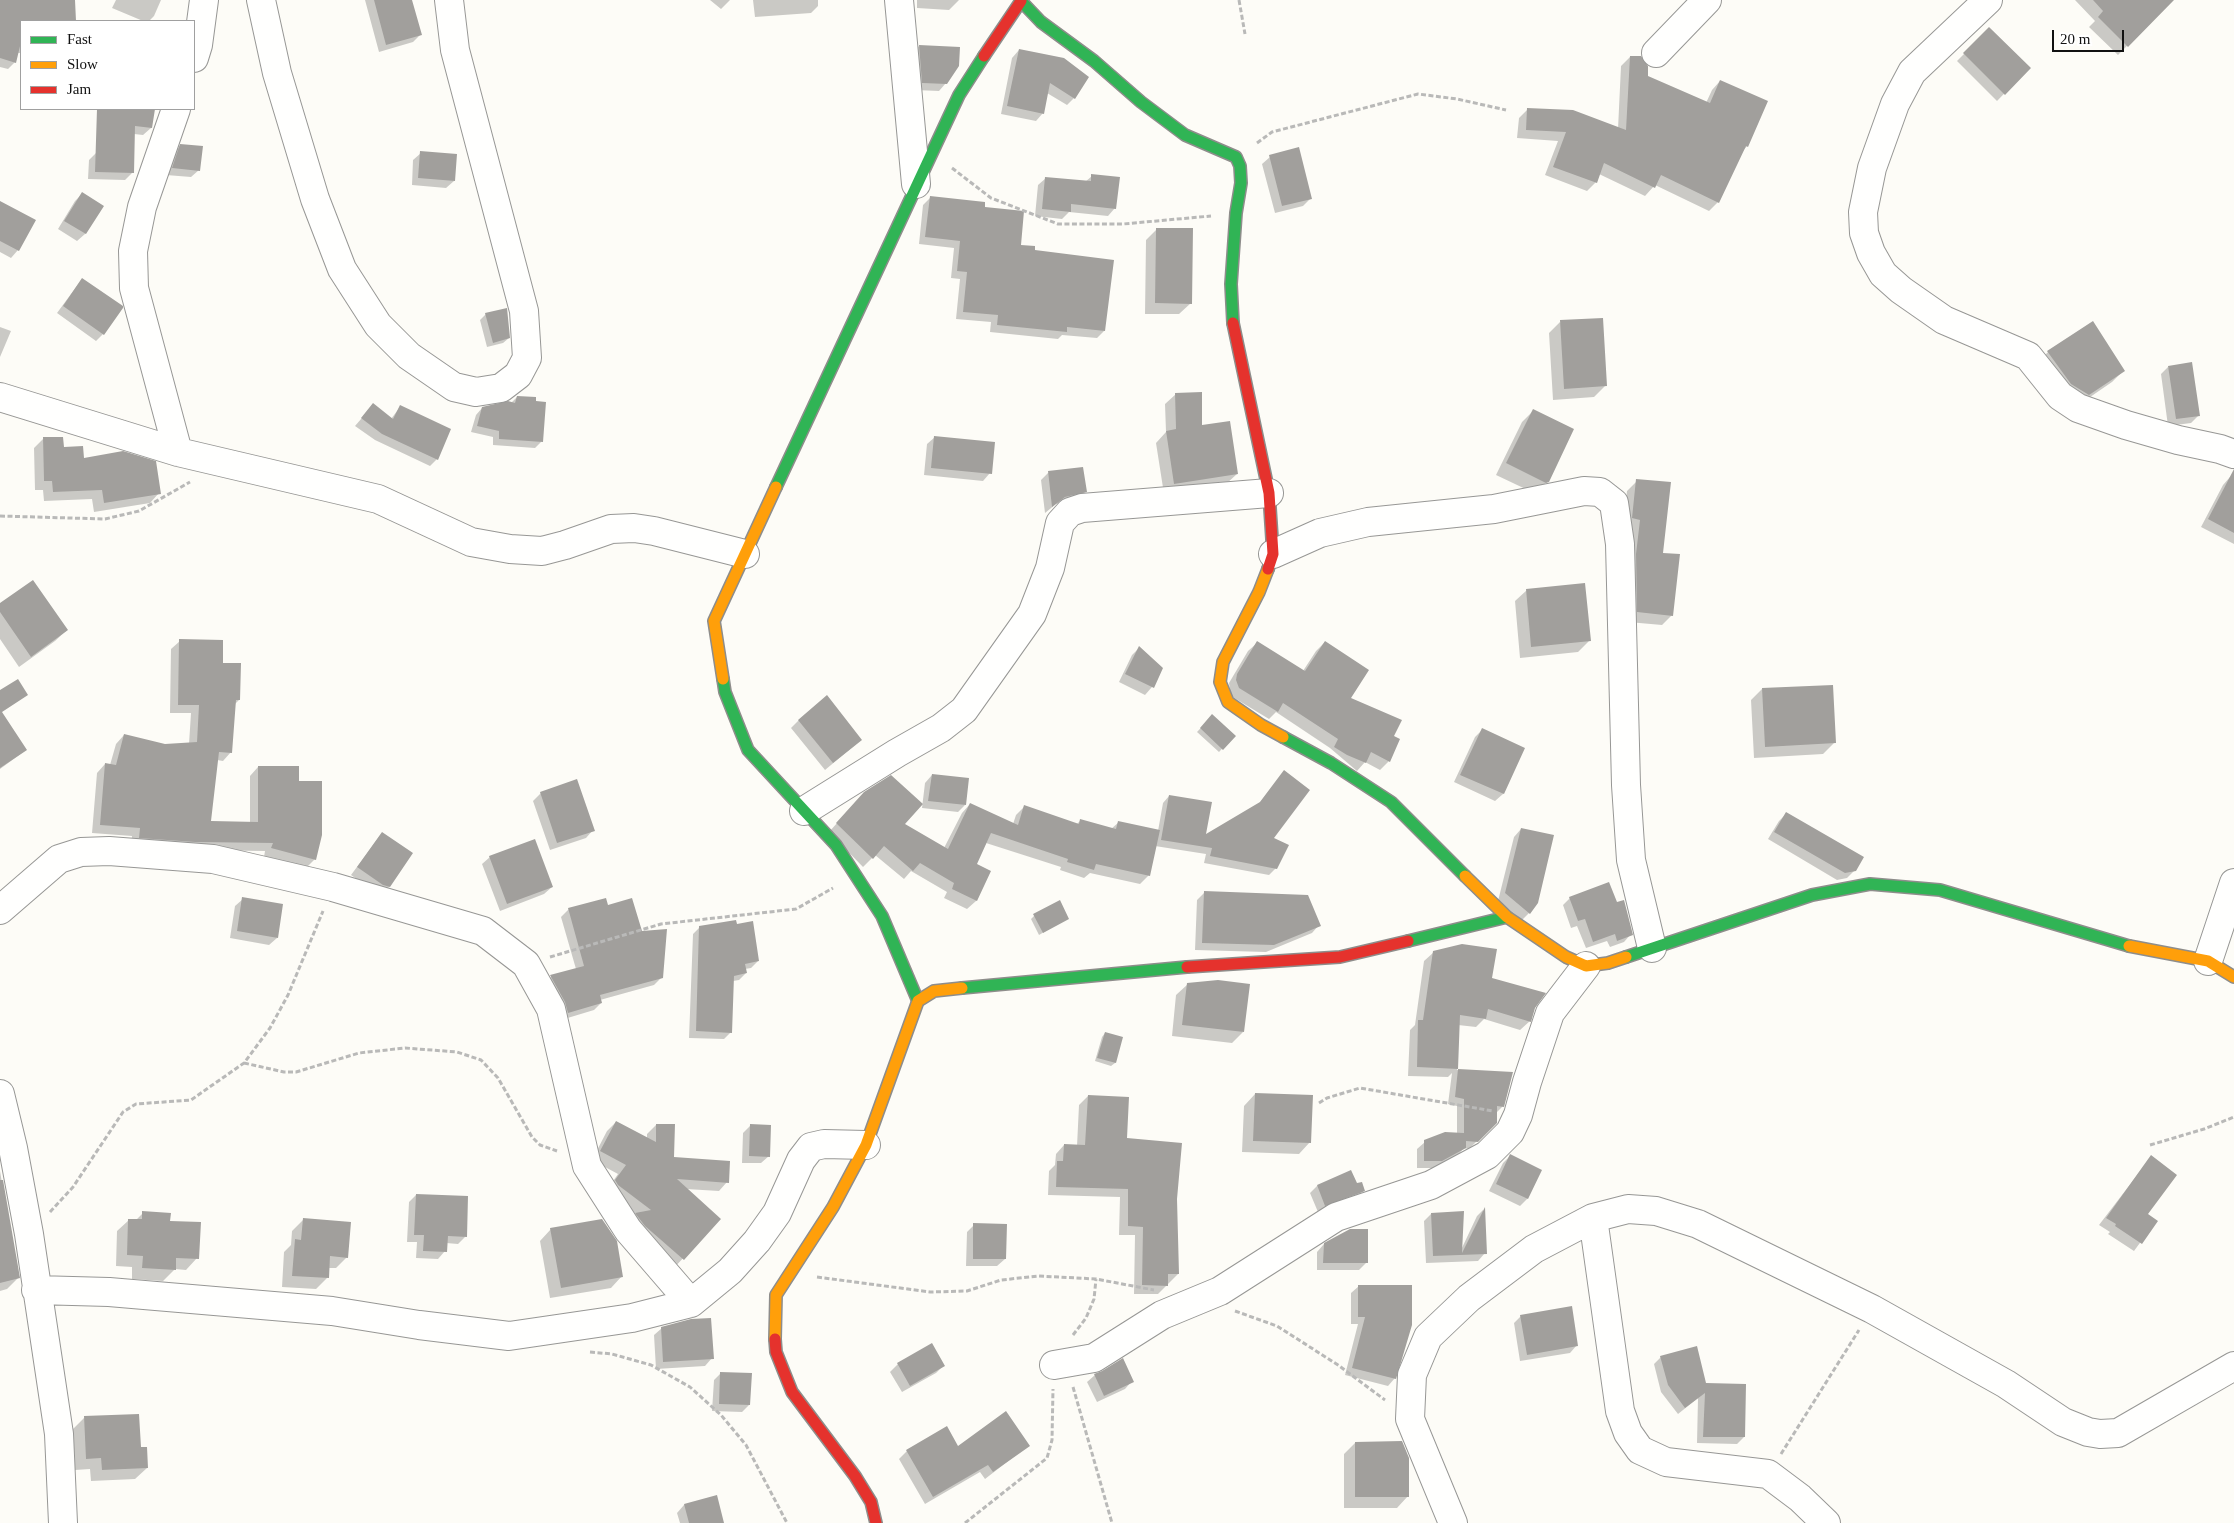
<!DOCTYPE html>
<style>
body{margin:0}
#map{position:relative;width:2234px;height:1523px;overflow:hidden;background:#fdfcf7;font-family:Georgia,serif}
canvas{display:block}
.legend{position:absolute;left:20px;top:20px;width:175px;height:90px;box-sizing:border-box;background:#fff;border:1px solid #a0a0a0;margin:0;padding:6px 9px;list-style:none;font-size:15px;color:#111}
.legend li{display:flex;align-items:center;gap:10px;height:25px}
.legend b{width:25px;border:1px solid #a0a0a0}
.scale{position:absolute;left:2052px;top:30px;width:72px;height:22px;box-sizing:border-box;border:2px solid #111;border-top:0;padding-left:6px;font-size:15px;line-height:18px;white-space:nowrap;color:#111;-webkit-text-stroke:4px #fff;paint-order:stroke}
</style>
<div id="map">
<canvas width="2234" height="1523"></canvas>
<ul class="legend">
<li><b style="height:6px;background:#30b455"></b>Fast</li>
<li><b style="height:6px;background:#ff9f0a"></b>Slow</li>
<li><b style="height:6px;background:#e5322d"></b>Jam</li>
</ul>
<div class="scale">20 m</div>
</div>
<script>
const c = document.querySelector('canvas').getContext('2d');
c.lineJoin = 'round';
function paint(path, color) {
  c.fillStyle = color;
  c.fill(path, 'evenodd');
}
function shape(rows) {
  const path = new Path2D();
  for (const r of rows) {
    path.moveTo(r[0], r[1]);
    for (let i = 2; i < r.length; i += 2) path.lineTo(r[i], r[i + 1]);
  }
  return path;
}
function strokePath(path, color, width, dash) {
  c.strokeStyle = color;
  c.lineWidth = width;
  c.lineCap = dash ? 'butt' : 'round';
  c.setLineDash(dash || []);
  c.stroke(path);
}
const shadow = shape([
 [0,0,74,0,75,21,21,21,21,53,17,53,15,62,8,69,0,67],
 [116,0,161,0,154,16,149,21,143,21,112,8],
 [365,0,411,0,420,35,413,42,379,52],
 [710,0,730,0,721,9],
 [753,0,818,0,818,6,811,13,755,17],
 [917,0,959,0,949,10,917,8],
 [2075,0,2170,0,2171,1,2118,55,2089,27,2095,21],
 [1989,29,2029,68,1997,101,1957,61],
 [919,46,946,83,939,91,915,90,912,53],
 [1019,50,1074,98,1067,105,1047,93,1043,113,1036,121,1001,114,1012,58],
 [1630,57,1646,77,1706,103,1712,90,1720,81,1747,146,1742,152,1718,202,1709,211,1655,185,1645,196,1599,174,1596,182,1587,191,1545,175,1558,141,1517,138,1519,118,1528,109,1618,129,1621,66],
 [100,109,153,109,151,128,143,135,134,134,132,173,125,180,88,179,89,160,96,153],
 [181,145,199,170,191,177,166,175,173,153],
 [421,153,454,181,446,188,412,185,413,160],
 [1270,157,1311,198,1303,206,1275,213,1262,164],
 [1092,176,1115,208,1108,216,1069,212,1062,219,1035,216,1038,185,1046,178,1085,182],
 [82,194,102,206,85,234,77,241,58,229,75,201],
 [930,198,983,208,1020,246,1034,251,1104,331,1097,338,1062,335,1058,339,990,332,991,322,956,319,960,279,951,278,954,248,919,244,923,205],
 [0,206,18,250,11,258,0,252],
 [1157,229,1191,303,1179,314,1145,314,1146,240],
 [82,279,103,334,96,341,57,313],
 [486,314,509,338,503,343,487,347,480,320],
 [1560,322,1605,386,1594,397,1553,400,1549,333],
 [0,327,11,331,0,357],
 [2048,352,2123,371,2112,382,2077,406,2037,363],
 [2168,367,2198,416,2191,423,2168,426,2161,374],
 [1176,394,1237,474,1226,484,1164,494,1156,443,1166,432,1165,404],
 [517,397,541,442,535,448,493,445,493,437,471,432,476,415,482,408,511,403],
 [373,405,391,419,400,407,450,430,437,459,430,466,375,440,355,426],
 [1533,411,1548,481,1534,493,1496,475,1522,422],
 [935,437,990,473,983,481,924,475,927,444],
 [44,438,82,459,159,493,150,503,94,512,92,499,44,501,43,490,35,490,34,448],
 [1082,468,1085,492,1078,499,1056,504,1045,513,1041,480,1048,473],
 [2230,477,2234,479,2234,544,2201,527,2223,485],
 [1637,481,1662,554,1672,615,1662,625,1628,622,1623,528,1627,491],
 [1527,590,1589,641,1578,652,1520,658,1515,601],
 [0,605,67,630,55,641,19,667,0,639],
 [180,641,221,664,239,700,235,704,231,752,223,761,217,760,210,822,250,823,250,776,258,767,298,782,315,859,307,867,264,857,265,851,186,850,131,846,132,836,92,833,97,773,105,764,110,765,116,744,124,735,165,746,189,744,191,713,170,713,171,649],
 [1325,642,1349,698,1392,737,1389,761,1380,770,1365,762,1357,771,1330,748,1276,712,1269,719,1231,696,1229,683,1248,651,1257,643,1303,671,1316,651],
 [1139,648,1162,669,1152,687,1145,695,1119,682,1132,655],
 [1762,689,1834,743,1823,754,1754,758,1751,700],
 [1212,716,1234,736,1219,752,1197,732],
 [799,720,861,740,825,770,791,728],
 [0,729,26,750,0,769],
 [1482,730,1523,749,1503,794,1495,801,1454,782,1475,737],
 [932,775,965,805,958,812,922,808,925,783],
 [1278,779,1272,838,1276,868,1269,875,1204,863,1206,854,1155,846,1149,875,1140,884,1090,873,1084,878,1060,870,1061,867,986,843,975,865,989,871,976,901,967,909,944,898,947,892,911,871,904,879,875,855,863,867,829,832,856,802,903,824,944,848,962,813,970,804,1013,824,1016,815,1024,807,1077,824,1081,820,1111,829,1119,822,1158,831,1163,803,1169,796,1204,837,1258,805],
 [541,793,593,830,586,838,550,850,533,801],
 [1786,814,1855,870,1847,878,1837,880,1768,839,1779,821],
 [1521,829,1529,913,1522,920,1498,901,1514,837],
 [382,833,389,887,381,894,375,892,351,875],
 [490,857,552,887,544,894,500,911,482,864],
 [1204,893,1319,925,1312,933,1266,952,1195,950,1197,900],
 [1570,898,1631,934,1624,942,1610,947,1607,941,1586,948,1577,926,1571,928,1563,905],
 [243,899,277,938,269,945,230,938,235,906],
 [607,906,641,932,662,977,654,985,600,1000,601,1003,594,1010,561,1020,544,984,551,977,576,969,561,917,569,909],
 [1034,916,1068,918,1039,935,1031,919],
 [700,927,758,961,751,968,745,969,746,973,739,980,733,981,731,1032,724,1039,689,1038,693,934],
 [1434,952,1491,979,1534,1007,1530,1021,1520,1030,1484,1019,1476,1027,1458,1025,1457,1070,1511,1073,1503,1106,1496,1113,1496,1122,1469,1149,1464,1148,1457,1156,1434,1168,1417,1168,1417,1149,1425,1142,1457,1134,1457,1106,1448,1104,1452,1073,1448,1077,1408,1076,1410,1030,1415,1025,1424,961],
 [1188,984,1243,1032,1232,1043,1172,1036,1176,995],
 [1105,1033,1122,1038,1115,1063,1111,1066,1095,1061,1102,1037],
 [1255,1094,1310,1142,1299,1154,1242,1152,1244,1106],
 [1088,1096,1126,1139,1178,1274,1158,1294,1134,1294,1135,1235,1119,1235,1120,1197,1048,1195,1049,1171,1055,1165,1056,1154,1064,1145,1077,1146,1079,1105],
 [616,1122,647,1139,647,1134,656,1125,673,1159,727,1182,719,1191,686,1189,719,1219,674,1268,627,1222,636,1214,607,1190,618,1174,592,1160,607,1131],
 [751,1125,769,1156,761,1163,742,1163,743,1133],
 [1510,1156,1540,1170,1527,1199,1520,1206,1489,1191,1503,1163],
 [2151,1157,2146,1215,2156,1221,2134,1251,2108,1234,2110,1232,2099,1225],
 [0,1171,18,1278,7,1289,0,1291],
 [1356,1185,1364,1190,1356,1198,1318,1212,1310,1193,1317,1186],
 [416,1195,465,1237,458,1244,446,1243,445,1251,438,1259,416,1258,417,1242,407,1242,409,1202],
 [1483,1210,1485,1253,1478,1261,1426,1263,1424,1221,1431,1214,1461,1250,1477,1216],
 [143,1213,169,1222,197,1258,186,1270,175,1269,163,1281,132,1279,132,1267,116,1266,117,1231,129,1220,136,1220],
 [303,1220,347,1257,336,1268,328,1268,327,1278,316,1289,282,1287,284,1252,291,1245,292,1231],
 [974,1225,1005,1259,997,1266,966,1266,967,1232],
 [551,1229,622,1276,611,1288,550,1298,540,1241],
 [1324,1244,1367,1262,1359,1270,1317,1270,1317,1252],
 [1359,1286,1395,1378,1388,1386,1345,1375,1358,1324,1351,1324,1351,1293],
 [1521,1316,1577,1345,1570,1353,1520,1361,1514,1323],
 [662,1328,712,1358,705,1366,656,1369,654,1335],
 [931,1345,943,1366,936,1373,902,1392,890,1372,898,1364],
 [1661,1357,1705,1384,1744,1437,1737,1444,1697,1443,1698,1398,1678,1414,1661,1392,1654,1364],
 [721,1373,749,1405,742,1412,712,1411,714,1380],
 [1095,1375,1132,1381,1125,1389,1097,1402,1087,1382],
 [84,1418,139,1448,147,1468,135,1479,91,1481,90,1469,75,1470,73,1429],
 [946,1428,958,1448,1029,1445,985,1479,980,1472,925,1504,899,1459,907,1451],
 [1355,1443,1408,1496,1397,1508,1344,1508,1344,1454],
 [716,1497,723,1523,680,1523,677,1513,684,1505]
]);
const building = shape([
 [0,0,75,0,76,21,21,21,21,42,16,63,0,58],
 [374,0,412,0,422,35,386,45],
 [2093,0,2174,0,2128,47,2098,17,2103,11],
 [1989,27,2031,68,2005,95,1963,53],
 [919,45,960,47,959,66,947,84,922,83],
 [1019,49,1064,58,1089,77,1075,99,1050,83,1044,114,1007,106],
 [1630,56,1641,56,1648,66,1648,76,1710,103,1720,80,1768,101,1748,147,1746,146,1719,203,1661,175,1655,188,1604,163,1597,183,1553,167,1566,132,1526,130,1527,108,1573,110,1626,130],
 [97,109,155,109,152,128,135,126,134,173,95,172],
 [180,144,203,146,200,171,172,168],
 [1299,147,1312,199,1282,206,1269,155],
 [420,151,457,154,455,181,418,178],
 [1091,174,1120,177,1116,209,1071,204,1071,212,1042,209,1045,177,1091,181],
 [82,192,104,206,86,234,64,221],
 [930,196,985,202,985,207,1024,211,1021,245,1035,246,1035,250,1114,260,1105,331,1067,327,1067,332,997,325,998,315,963,312,967,272,957,271,960,241,925,237],
 [0,201,36,220,19,251,0,241],
 [1156,228,1193,228,1192,304,1155,303],
 [82,278,123,306,123,308,104,335,63,306],
 [507,308,510,338,493,343,485,313],
 [1603,318,1607,386,1564,389,1560,320],
 [2093,321,2125,371,2089,395,2071,384,2047,351],
 [2192,362,2200,416,2176,419,2168,366],
 [1202,392,1202,425,1230,421,1238,474,1174,484,1166,431,1176,429,1175,393],
 [517,396,536,397,536,401,546,402,543,442,499,439,499,431,477,426,482,407,508,401,515,403],
 [373,403,393,419,400,405,451,429,438,460,382,434,361,418],
 [1533,409,1574,429,1549,482,1546,483,1506,463],
 [934,436,995,442,992,474,931,468],
 [43,437,63,437,64,447,83,446,84,458,123,451,156,461,161,494,104,503,102,490,53,492,52,481,44,481],
 [1083,467,1087,492,1065,497,1052,507,1048,471],
 [2234,469,2234,533,2208,519],
 [1636,479,1671,482,1663,553,1680,554,1673,616,1637,612,1636,554,1640,520,1632,518],
 [33,580,68,630,31,657,0,612,0,603],
 [1585,583,1591,641,1531,647,1526,589],
 [179,639,223,640,223,663,241,663,240,700,236,700,232,753,219,752,211,821,258,822,258,766,299,766,299,781,322,781,322,835,316,860,271,848,273,843,195,842,139,838,140,828,100,825,105,763,116,765,124,734,165,744,197,742,199,705,178,705],
 [1257,641,1305,671,1325,641,1369,670,1351,698,1402,720,1394,736,1400,739,1390,762,1371,752,1366,763,1347,755,1334,747,1338,739,1283,703,1278,712,1239,688,1236,680,1237,674],
 [1139,646,1163,668,1154,688,1125,674],
 [18,679,28,695,2,712,27,750,0,768,0,690],
 [1833,685,1836,743,1765,747,1762,688],
 [827,695,862,740,833,763,798,720],
 [1212,714,1236,736,1223,750,1200,728],
 [1482,728,1525,748,1504,794,1460,775],
 [1284,770,1310,790,1274,838,1289,845,1277,869,1210,856,1212,848,1161,840,1169,795,1212,802,1206,834,1260,802],
 [932,774,969,778,966,805,928,801],
 [891,775,923,804,905,824,948,849,970,803,1018,825,1024,805,1079,824,1080,819,1116,829,1118,821,1160,830,1150,876,1096,864,1094,870,1067,862,1068,859,991,833,977,864,991,871,977,901,952,889,954,883,920,863,913,871,884,846,873,859,836,823,864,792],
 [577,779,595,831,557,843,540,792],
 [1786,812,1864,857,1856,871,1845,873,1774,832],
 [1521,828,1554,835,1538,903,1530,914,1505,893],
 [382,832,413,853,390,887,383,885,357,867],
 [535,839,553,887,507,904,489,856],
 [1609,882,1617,902,1624,900,1633,935,1617,941,1615,934,1593,942,1585,919,1578,921,1569,897],
 [1204,891,1308,895,1321,926,1274,945,1202,943],
 [242,897,283,904,278,938,237,931],
 [606,898,608,905,632,898,642,931,667,929,663,978,600,995,602,1003,568,1013,565,1002,550,975,584,966,568,908],
 [1060,900,1069,919,1043,933,1033,914],
 [736,920,737,924,753,921,759,961,745,964,747,973,734,976,732,1033,696,1031,699,926],
 [1462,944,1497,949,1492,978,1546,993,1535,1008,1531,1022,1488,1009,1486,1019,1460,1015,1458,1069,1417,1067,1418,1020,1423,1020,1433,951],
 [1218,980,1250,984,1244,1032,1182,1025,1187,983],
 [1105,1032,1123,1037,1116,1063,1097,1058],
 [1458,1069,1513,1072,1504,1107,1497,1106,1497,1123,1478,1142,1466,1141,1466,1148,1442,1161,1424,1161,1424,1140,1445,1132,1464,1133,1464,1099,1455,1097],
 [1255,1093,1313,1095,1311,1143,1253,1141],
 [1088,1095,1129,1097,1127,1138,1182,1143,1177,1199,1179,1274,1168,1274,1168,1286,1142,1285,1143,1227,1128,1226,1128,1189,1056,1187,1057,1161,1063,1161,1064,1144,1085,1145],
 [616,1121,656,1142,656,1124,675,1124,674,1157,730,1161,729,1183,677,1179,721,1219,684,1260,645,1226,635,1213,651,1210,618,1185,615,1180,626,1165,600,1151],
 [750,1124,771,1125,770,1157,749,1156],
 [1510,1154,1542,1170,1528,1199,1496,1184],
 [2151,1155,2177,1175,2148,1214,2158,1221,2142,1244,2115,1226,2116,1224,2106,1218],
 [1351,1170,1357,1183,1362,1182,1365,1191,1325,1206,1317,1185],
 [0,1180,3,1180,20,1278,0,1283],
 [416,1194,468,1196,467,1237,448,1236,447,1252,423,1251,424,1235,414,1235],
 [1485,1207,1487,1254,1433,1256,1431,1213,1464,1211,1462,1253],
 [142,1211,171,1213,170,1221,201,1222,199,1259,176,1258,176,1270,142,1268,143,1256,127,1255,128,1219,142,1219],
 [303,1218,351,1222,348,1258,330,1256,329,1278,292,1276,295,1239,301,1240],
 [602,1219,617,1241,623,1277,561,1288,550,1228],
 [973,1223,1007,1224,1006,1259,973,1259],
 [1350,1229,1368,1229,1368,1263,1323,1263,1324,1243],
 [1358,1285,1412,1285,1412,1325,1396,1379,1352,1368,1365,1317,1358,1317],
 [1572,1306,1578,1346,1527,1355,1520,1315],
 [711,1318,714,1359,663,1362,661,1327,691,1319],
 [932,1343,945,1366,910,1386,897,1363],
 [1697,1346,1706,1383,1746,1384,1745,1437,1703,1437,1705,1393,1685,1408,1668,1385,1660,1356],
 [1123,1358,1134,1382,1104,1396,1094,1374,1102,1371],
 [720,1372,752,1373,750,1405,719,1404],
 [1006,1411,1030,1446,993,1472,988,1465,933,1497,906,1450,947,1426,958,1446],
 [139,1414,141,1447,147,1447,148,1468,102,1470,101,1458,86,1459,84,1416],
 [1402,1441,1409,1458,1409,1497,1355,1497,1355,1442],
 [717,1495,724,1523,689,1523,684,1504]
]);
const path = shape([
 [1239,0,1245,34],
 [1257,143,1272,132,1418,94,1457,99,1506,110],
 [952,168,991,198,1058,224,1123,224,1211,216],
 [0,516,105,519,139,511,190,482],
 [550,957,661,924,796,909,833,888],
 [244,1063,284,1072,296,1072,359,1053,405,1048,457,1052,481,1060,498,1078,532,1137,540,1145,557,1151],
 [1319,1103,1327,1098,1360,1088,1493,1111],
 [2150,1145,2204,1129,2234,1117],
 [50,1212,73,1187,123,1112,136,1104,191,1100,244,1063,270,1028,288,995,323,911],
 [817,1277,930,1292,967,1291,1001,1280,1039,1276,1096,1279,1154,1290],
 [1235,1311,1277,1326,1338,1365,1385,1400],
 [1073,1335,1086,1318,1094,1299,1096,1279],
 [590,1352,612,1354,651,1365,690,1387,721,1415,746,1445,787,1523],
 [1073,1387,1112,1523],
 [1781,1454,1859,1330],
 [965,1523,1047,1458,1052,1440,1053,1389]
]);
const street = shape([
 [261,0,277,73,315,199,342,269,378,325,409,356,454,387,476,392,501,388,518,375,527,358,524,311,455,50,449,0],
 [899,0,916,184],
 [1988,0,1912,72,1895,104,1872,168,1863,212,1864,233,1871,253,1883,274,1901,290,1944,320,2028,356,2060,396,2078,408,2126,425,2178,440,2220,449,2234,454],
 [1656,53,1707,0],
 [194,58,198,45,204,0],
 [176,109,142,207,133,251,134,288,178,452],
 [0,397,178,452,378,499,471,542,510,549,542,551,565,545,611,529,634,528,654,531,745,554],
 [1273,554,1320,533,1368,522,1494,509,1584,491,1600,492,1614,503,1620,544,1626,785,1631,860,1652,948],
 [804,811,897,753,941,728,964,710,1032,614,1050,568,1060,523,1070,512,1082,508,1269,493],
 [0,910,59,859,81,852,109,851,213,859,333,887,483,931,526,964,551,1009,587,1166,628,1230,691,1303],
 [2208,961,2234,883],
 [0,1094,13,1148,29,1234,59,1434,63,1523],
 [1593,1218,1620,1411,1628,1433,1640,1450,1666,1462,1768,1474,1800,1498,1826,1523],
 [36,1290,109,1292,332,1311,419,1325,509,1336,632,1318,691,1303,730,1271,757,1241,777,1213,801,1160,811,1147,824,1144,866,1145],
 [1054,1365,1094,1358,1162,1315,1220,1291,1336,1217,1431,1185,1487,1155,1510,1132,1518,1115,1527,1082,1550,1013,1586,966],
 [1453,1523,1410,1419,1412,1375,1428,1337,1469,1298,1534,1249,1593,1218,1628,1209,1656,1211,1698,1224,1872,1309,2006,1384,2063,1422,2088,1432,2100,1434,2118,1433,2234,1366]
]);
const fast = shape([
 [1020,0,1041,22,1094,61,1141,102,1185,135,1236,157,1240,166,1241,183,1236,213,1231,284,1233,323],
 [776,487,959,95,984,56],
 [723,679,725,692,748,750,836,845,882,916,918,1001],
 [1283,737,1331,763,1391,802,1465,876],
 [1408,941,1507,917],
 [1626,957,1812,895,1870,884,1940,890,2129,946],
 [962,988,1187,967]
]);
const slow = shape([
 [1268,569,1259,592,1223,662,1220,682,1228,702,1261,725,1283,737],
 [723,679,714,621,776,487],
 [1465,876,1507,917,1566,957,1586,966,1608,963,1626,957],
 [2129,946,2208,961,2234,977],
 [775,1339,776,1295,833,1207,866,1145,918,1001,934,991,962,988]
]);
const jam = shape([
 [984,56,1021,1],
 [1233,323,1269,493,1273,554,1268,569],
 [1187,967,1340,957,1408,941],
 [775,1339,776,1352,792,1392,855,1476,871,1502,876,1523]
]);
paint(shadow, '#0003');
paint(building, '#a19f9c');
strokePath(street, '#979795', 30);
strokePath(fast, '#8e8d8b', 14);
strokePath(slow, '#8e8d8b', 14);
strokePath(jam, '#8e8d8b', 14);
strokePath(path, '#b9b9b8', 3, [5, 2.5]);
strokePath(street, '#fffffe', 28);
strokePath(fast, '#30b455', 11);
strokePath(slow, '#ff9f0a', 11);
strokePath(jam, '#e5322d', 11);
</script>
